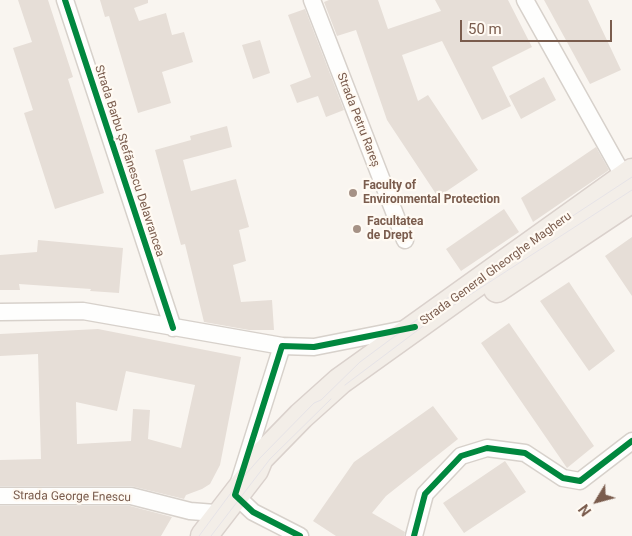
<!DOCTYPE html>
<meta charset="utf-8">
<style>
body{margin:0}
#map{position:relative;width:632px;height:536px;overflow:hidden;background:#f9f5f0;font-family:Roboto,sans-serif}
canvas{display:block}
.north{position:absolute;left:572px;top:476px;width:50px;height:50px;-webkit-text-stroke:4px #fffaf3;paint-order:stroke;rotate:233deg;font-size:14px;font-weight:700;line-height:20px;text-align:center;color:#7a5c4d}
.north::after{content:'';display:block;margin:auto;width:18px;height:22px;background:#7a5c4d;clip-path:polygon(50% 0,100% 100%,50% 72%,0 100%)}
.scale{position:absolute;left:460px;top:20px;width:152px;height:22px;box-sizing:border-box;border:2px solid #7a5c4d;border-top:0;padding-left:6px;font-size:15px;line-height:18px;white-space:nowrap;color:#7a5c4d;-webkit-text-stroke:4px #fffaf3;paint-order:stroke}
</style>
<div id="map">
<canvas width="632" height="536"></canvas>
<div class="north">N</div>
<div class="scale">50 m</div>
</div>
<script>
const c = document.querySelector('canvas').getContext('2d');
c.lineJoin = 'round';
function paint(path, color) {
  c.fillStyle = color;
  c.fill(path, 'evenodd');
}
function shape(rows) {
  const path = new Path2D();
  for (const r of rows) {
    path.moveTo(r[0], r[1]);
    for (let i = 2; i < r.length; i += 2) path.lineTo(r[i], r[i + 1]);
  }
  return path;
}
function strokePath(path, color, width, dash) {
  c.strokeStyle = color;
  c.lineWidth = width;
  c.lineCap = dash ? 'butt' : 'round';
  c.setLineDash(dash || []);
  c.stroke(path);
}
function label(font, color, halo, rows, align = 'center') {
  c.font = font + ' Roboto,sans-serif';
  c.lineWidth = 4.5;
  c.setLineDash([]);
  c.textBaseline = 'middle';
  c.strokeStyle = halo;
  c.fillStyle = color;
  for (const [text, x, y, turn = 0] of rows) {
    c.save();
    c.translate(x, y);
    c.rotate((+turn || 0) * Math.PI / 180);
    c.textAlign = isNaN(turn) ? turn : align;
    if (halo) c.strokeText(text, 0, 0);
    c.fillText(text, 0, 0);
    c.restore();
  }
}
const building = shape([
 [18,0,48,0,73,77,68,79,104,193,55,209,24,113,33,110,13,48,32,42],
 [100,0,148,0,148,3,134,8,139,21,166,13,172,35,184,32,193,62,162,72,171,103,138,113,109,16,105,17],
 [329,0,378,0,388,29,441,11,435,0,508,0,532,47,492,67,511,106,482,120,442,41,402,55,418,101,428,95,478,170,438,197,387,120,356,30,337,36,324,2],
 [544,0,588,0,621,70,590,84],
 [305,9,344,110,326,117,318,96,297,103,290,85,311,77,288,15],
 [260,40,270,73,253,79,242,45],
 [544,77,556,100,521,119,509,96],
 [227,126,232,147,183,160,191,191,236,179,249,227,239,230,246,261,233,265,241,302,272,300,274,330,249,330,204,322,185,244,181,245,155,150,191,140,190,136],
 [596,147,609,170,533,222,521,198],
 [504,209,519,232,461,271,446,249],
 [632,237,632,296,605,256],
 [38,240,123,248,119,293,90,291,91,289,19,284,20,290,0,290,0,255,37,252],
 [569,282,615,351,589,371,540,301],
 [509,323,594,446,567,468,481,343],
 [98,329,241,357,220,465,210,484,202,489,186,495,184,499,131,486,0,486,0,460,41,459,38,354,0,356,0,334],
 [126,371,195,385,181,448,148,439,150,410,133,409,131,441,77,444,76,402,117,411],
 [433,406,458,439,386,496,372,513,405,532,404,536,336,536,313,521,354,462],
 [505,461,526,492,464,533,443,503],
 [0,506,130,506,172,517,161,536,0,536]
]);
const street = shape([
 [65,0,173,328],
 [312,0,405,240],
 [525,0,624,177],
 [0,312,83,311,282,346],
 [0,496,131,496,190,511,215,513,225,505],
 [300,536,253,512,235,495,282,346,314,347,405,329],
 [414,536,425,494,461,456,487,448,525,453,563,478,580,481,632,441]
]);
const primary = shape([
 [497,289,632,199],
 [204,536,255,470,260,458,301,416,340,381,632,172]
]);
const tram = shape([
 [345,385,434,318,632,190],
 [199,536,239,482,260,458,314,403,321,400,360,362,434,307,632,177],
 [211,536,270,459,331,399]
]);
const cycleway = shape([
 [65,0,173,328],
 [300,536,253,512,235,495,282,346,314,347,415,327],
 [414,536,425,494,461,456,487,448,525,453,563,478,580,481,632,441]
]);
const markers = [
 [353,193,5,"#a69286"],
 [357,229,5,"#a69286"]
];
const streetNames = [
 ["Strada Petru Rareș",358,120,69],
 ["Strada Barbu Ștefănescu Delavrancea",129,161,72],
 ["Strada General Gheorghe Magheru",496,269,-36],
 ["Strada George Enescu",72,497,1]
];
const poiNames = [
 ["Faculty of",363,186],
 ["Environmental Protection",363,200],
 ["Facultatea",367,222],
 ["de Drept",367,236]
];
paint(building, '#e6ded7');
strokePath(street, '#d7d1cb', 19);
strokePath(primary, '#dad1cc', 29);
strokePath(street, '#fefefd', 16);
strokePath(primary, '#f3eee8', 26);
strokePath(tram, '#e6e3e7', 1);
strokePath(cycleway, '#00873e', 6);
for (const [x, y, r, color] of markers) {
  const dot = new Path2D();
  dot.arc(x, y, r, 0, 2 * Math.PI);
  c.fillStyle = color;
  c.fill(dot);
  strokePath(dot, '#fffaf3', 2);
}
label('12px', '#7a5c4d', '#fffaf3', streetNames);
label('bold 12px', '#7a5c4d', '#fffaf3', poiNames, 'left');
</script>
